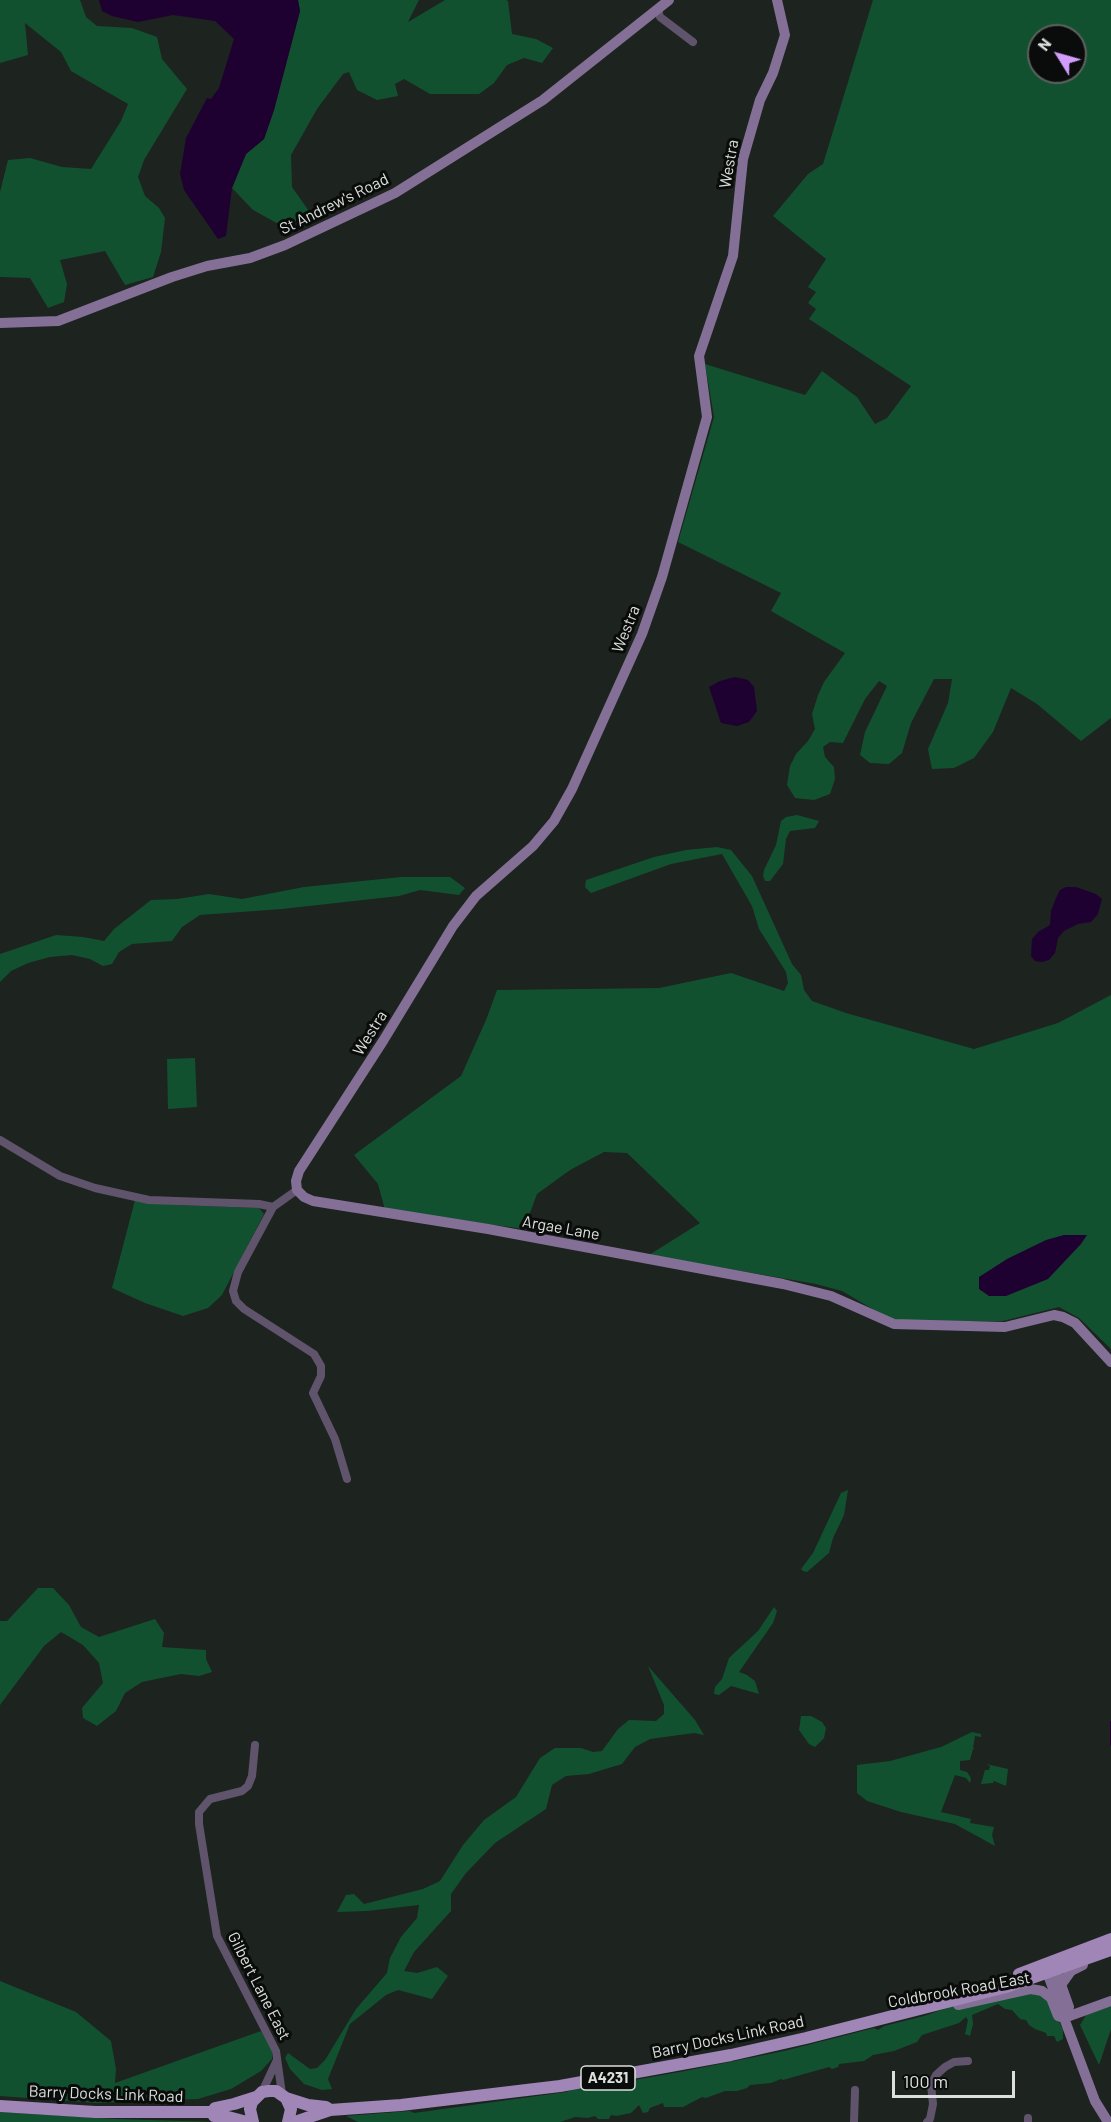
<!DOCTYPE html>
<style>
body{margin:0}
#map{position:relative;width:1111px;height:2122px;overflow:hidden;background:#1d231f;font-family:Barlow,sans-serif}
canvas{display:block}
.north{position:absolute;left:1027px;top:24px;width:60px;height:60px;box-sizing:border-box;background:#090c0a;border:2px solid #5d615e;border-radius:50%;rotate:307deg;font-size:16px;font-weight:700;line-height:24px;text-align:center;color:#dce0dd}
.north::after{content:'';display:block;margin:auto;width:21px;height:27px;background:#d29cfd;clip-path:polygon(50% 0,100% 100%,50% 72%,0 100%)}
.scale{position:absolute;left:892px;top:2071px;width:123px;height:27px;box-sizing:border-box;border:3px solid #dce0dd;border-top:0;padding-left:8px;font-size:18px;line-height:21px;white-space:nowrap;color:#dce0dd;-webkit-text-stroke:4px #090c0a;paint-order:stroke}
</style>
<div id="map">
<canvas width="1111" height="2122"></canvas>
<div class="north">N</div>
<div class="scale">100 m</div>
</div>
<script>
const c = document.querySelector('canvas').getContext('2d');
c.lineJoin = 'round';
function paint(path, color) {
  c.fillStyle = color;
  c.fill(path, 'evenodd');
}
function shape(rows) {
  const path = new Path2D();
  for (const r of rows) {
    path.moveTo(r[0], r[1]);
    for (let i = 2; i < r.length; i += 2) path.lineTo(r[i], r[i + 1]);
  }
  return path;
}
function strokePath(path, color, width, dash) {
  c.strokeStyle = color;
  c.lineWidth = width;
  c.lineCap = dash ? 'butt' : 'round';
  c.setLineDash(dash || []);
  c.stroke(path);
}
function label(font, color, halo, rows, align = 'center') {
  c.font = font + ' Barlow,sans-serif';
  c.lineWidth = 6;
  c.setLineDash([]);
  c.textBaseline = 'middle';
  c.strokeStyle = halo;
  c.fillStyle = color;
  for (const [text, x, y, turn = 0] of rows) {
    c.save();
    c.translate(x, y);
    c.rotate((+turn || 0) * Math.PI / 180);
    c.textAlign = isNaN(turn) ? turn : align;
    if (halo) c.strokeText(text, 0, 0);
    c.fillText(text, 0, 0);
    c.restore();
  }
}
const green = shape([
 [0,0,80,0,86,17,97,26,132,28,157,37,162,59,187,89,144,160,138,177,145,196,159,208,165,218,161,252,153,277,125,285,105,251,60,260,67,284,64,302,48,308,30,278,0,277,0,192,8,160,30,158,62,167,91,169,121,121,128,104,71,71,61,52,25,23,28,55,0,63],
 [298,0,419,0,408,22,445,0,506,0,508,1,512,34,536,39,553,48,542,63,524,58,507,65,494,83,479,94,430,94,404,79,395,84,398,96,377,100,357,90,349,72,343,74,317,109,291,155,292,187,311,214,284,227,253,210,232,188,246,154,264,139,274,110,300,11],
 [873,0,1111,0,1111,718,1081,741,1037,704,1011,688,993,732,974,758,954,768,932,769,928,749,948,703,952,679,934,679,911,723,902,753,889,764,870,763,860,755,865,732,887,686,879,681,865,699,843,743,830,742,823,747,825,757,834,767,835,779,830,794,814,800,795,798,787,785,790,766,796,754,808,741,815,729,812,714,818,695,824,682,845,653,771,611,781,593,678,542,714,417,705,364,805,395,822,371,857,397,875,424,887,418,911,386,809,319,816,309,808,303,816,292,808,287,826,259,773,216,808,174,823,164],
 [1039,36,1075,36,1075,72,1039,72],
 [797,815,819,821,815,828,790,831,786,839,783,864,770,881,765,881,763,876,764,870,776,845,781,821,786,817],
 [717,847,731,850,752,876,792,964,801,975,804,990,812,1001,846,1013,974,1049,1058,1023,1111,995,1111,1349,1079,1318,1059,1307,1003,1321,893,1321,842,1291,816,1284,649,1255,700,1223,627,1153,604,1152,570,1170,537,1194,524,1229,385,1210,378,1184,354,1155,461,1076,486,1020,497,990,659,988,731,973,784,991,788,983,786,972,759,929,752,906,722,854,671,864,591,893,585,887,586,880,654,857,686,850],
 [401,877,450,877,465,888,459,895,420,890,399,896,282,909,200,915,182,927,172,941,132,944,119,952,112,964,103,966,90,959,72,955,50,957,28,963,11,971,0,982,0,954,56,935,83,937,104,941,114,929,151,900,177,899,209,894,242,899,304,887],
 [195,1058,197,1107,168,1109,167,1059],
 [135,1200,175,1205,259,1208,264,1214,222,1295,208,1308,183,1316,145,1303,112,1288],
 [848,1490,844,1515,833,1538,829,1553,807,1572,803,1571,801,1569,813,1553,841,1493],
 [38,1588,53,1588,69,1605,81,1627,99,1637,155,1619,164,1633,162,1647,206,1650,206,1659,212,1672,199,1676,181,1674,142,1682,125,1693,116,1711,97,1726,83,1718,82,1708,103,1683,99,1663,83,1645,61,1632,44,1646,0,1705,0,1621,7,1621],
 [774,1607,777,1611,773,1623,739,1672,747,1675,755,1681,759,1694,731,1686,719,1695,714,1694,715,1687,722,1679,729,1658,758,1631],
 [648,1666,695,1720,704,1735,694,1733,650,1739,635,1747,622,1764,589,1774,566,1776,552,1785,546,1809,495,1843,466,1873,451,1894,451,1911,414,1952,404,1971,417,1973,437,1967,448,1976,432,1999,398,1990,386,1995,350,2024,328,2079,332,2089,322,2090,304,2084,290,2069,285,2058,288,2053,310,2069,317,2068,325,2060,356,2009,387,1973,390,1958,401,1937,417,1918,419,1905,367,1911,337,1912,346,1895,354,1894,364,1904,423,1889,440,1881,463,1845,484,1820,516,1797,540,1758,555,1748,581,1748,593,1752,602,1751,618,1729,629,1720,656,1721,664,1714,664,1705],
 [801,1716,811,1716,822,1722,826,1728,824,1738,815,1747,809,1744,799,1730],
 [972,1732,981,1734,981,1737,975,1736,973,1748,975,1749,973,1749,970,1760,960,1761,960,1770,967,1772,971,1778,970,1783,966,1778,955,1775,941,1812,971,1819,970,1823,994,1827,992,1835,995,1846,955,1824,901,1812,867,1801,857,1793,857,1765,890,1761,941,1747],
 [986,1764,1008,1769,1006,1786,994,1781,993,1783,981,1784,985,1770,989,1770,990,1766],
 [0,1981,76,2012,111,2041,116,2069,115,2083,261,2031,272,2048,272,2059,261,2071,231,2089,198,2099,97,2103,0,2096],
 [1020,1994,1041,1994,1052,2006,1063,2030,1063,2039,1057,2042,1054,2036,1047,2036,1046,2033,1035,2029,1029,2025,1026,2020,1020,2019,1012,2010,1005,2009,998,2004,972,2015,973,2024,970,2036,965,2034,968,2020,966,2017,959,2023,922,2035,917,2042,894,2051,873,2055,864,2061,839,2064,838,2067,832,2069,829,2067,783,2080,781,2079,771,2083,750,2085,747,2088,737,2091,725,2091,706,2098,702,2097,683,2107,664,2107,663,2103,650,2108,648,2112,643,2113,639,2105,631,2113,616,2116,611,2115,609,2119,598,2119,595,2116,588,2118,575,2117,560,2122,358,2122,346,2116,410,2111,414,2113,566,2092,577,2088,583,2089,685,2071,784,2051,874,2028,878,2030,884,2026,924,2016,950,2007],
 [1111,2006,1111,2029,1099,2065,1080,2025,1086,2015],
 [0,2112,117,2119,217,2122,0,2122]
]);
const water = shape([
 [99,0,298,0,300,11,274,110,264,139,246,154,232,188,226,236,218,239,184,190,180,174,186,138,207,98,211,99,219,88,234,39,215,21,173,15,138,22,112,16,102,11],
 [735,677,748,680,754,687,757,711,749,722,737,726,721,723,709,687,720,681],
 [1066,887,1076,887,1096,894,1102,899,1098,914,1091,922,1078,924,1064,931,1058,938,1055,953,1049,960,1042,962,1035,961,1031,956,1032,939,1038,932,1050,925,1051,911,1056,898,1060,890],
 [1064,1235,1087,1235,1081,1244,1048,1279,1006,1296,989,1296,979,1289,979,1277,1007,1259,1046,1240]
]);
const stream = shape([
 [1111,1722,1111,1745]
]);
const street = shape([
 [658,10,660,17,693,42],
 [0,1140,60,1176,95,1188,149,1200,259,1204,273,1207,297,1190],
 [273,1207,238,1272,233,1291,236,1301,244,1309,314,1354,321,1366,321,1376,313,1393,335,1439,347,1479],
 [255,1745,252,1776,248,1786,242,1791,210,1799,199,1812,199,1824,217,1936,276,2051,282,2094],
 [262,2092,277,2060],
 [1028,2118,1028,2122],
 [854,2122,855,2090],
 [927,2122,930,2119,933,2104,931,2085,936,2075,945,2067,954,2062,968,2061]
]);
const secondary = shape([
 [777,0,785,35,773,73,760,100,743,159,733,256,699,356,707,417,662,577,642,634,572,789,554,821,533,846,476,896,453,926,383,1041,299,1171,296,1181,297,1190,304,1197,313,1201,488,1229,783,1284,831,1296,894,1324,1005,1327,1054,1315,1063,1317,1075,1323,1111,1362],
 [0,323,58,321,172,277,207,266,250,258,285,245,395,193,543,100,669,0],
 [1053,1962,1069,2007,1064,2018],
 [1045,1967,1095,2101,1108,2122],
 [1061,1985,1071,1971,1083,1965],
 [958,2005,1030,1989,1037,1990,1042,1991,1051,1998,1058,2016,1064,2018],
 [1064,2018,1111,2001]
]);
const primary = shape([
 [1019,1974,1111,1939],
 [286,2098,308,2105,326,2107,330,2110],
 [0,2106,95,2112,212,2112,214,2116,228,2117,247,2122],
 [212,2112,215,2108,234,2104,256,2097],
 [253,2122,250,2109,252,2102,262,2092,269,2091,276,2091,286,2098,291,2109,288,2122],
 [295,2122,330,2110,401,2105,560,2086,731,2055,806,2038,1006,1987,1111,1950]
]);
const shields = [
 [608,2078,54]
];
const shieldNames = [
 ["A4231",608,2078]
];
const streetNames = [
 ["Westra",729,164,-80],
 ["St Andrew's Road",334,204,-26],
 ["Westra",626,629,-68],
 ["Westra",370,1033,-58],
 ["Argae Lane",561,1228,10],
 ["Gilbert Lane East",259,1986,63],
 ["Coldbrook Road East",959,1990,-10],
 ["Barry Docks Link Road",728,2037,-12],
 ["Barry Docks Link Road",106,2094,2]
];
paint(green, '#12512f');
paint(water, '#1f0131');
strokePath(stream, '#1f0131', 2);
strokePath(street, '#60546c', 8);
strokePath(secondary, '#847096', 10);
strokePath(primary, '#a085b7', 12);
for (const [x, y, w] of shields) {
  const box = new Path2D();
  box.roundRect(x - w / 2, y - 12, w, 24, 4.5);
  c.fillStyle = '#090c0a';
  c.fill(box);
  strokePath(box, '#dce0dd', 1.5);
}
label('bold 15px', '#dce0dd', null, shieldNames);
label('16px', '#dce0dd', '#090c0a', streetNames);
</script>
